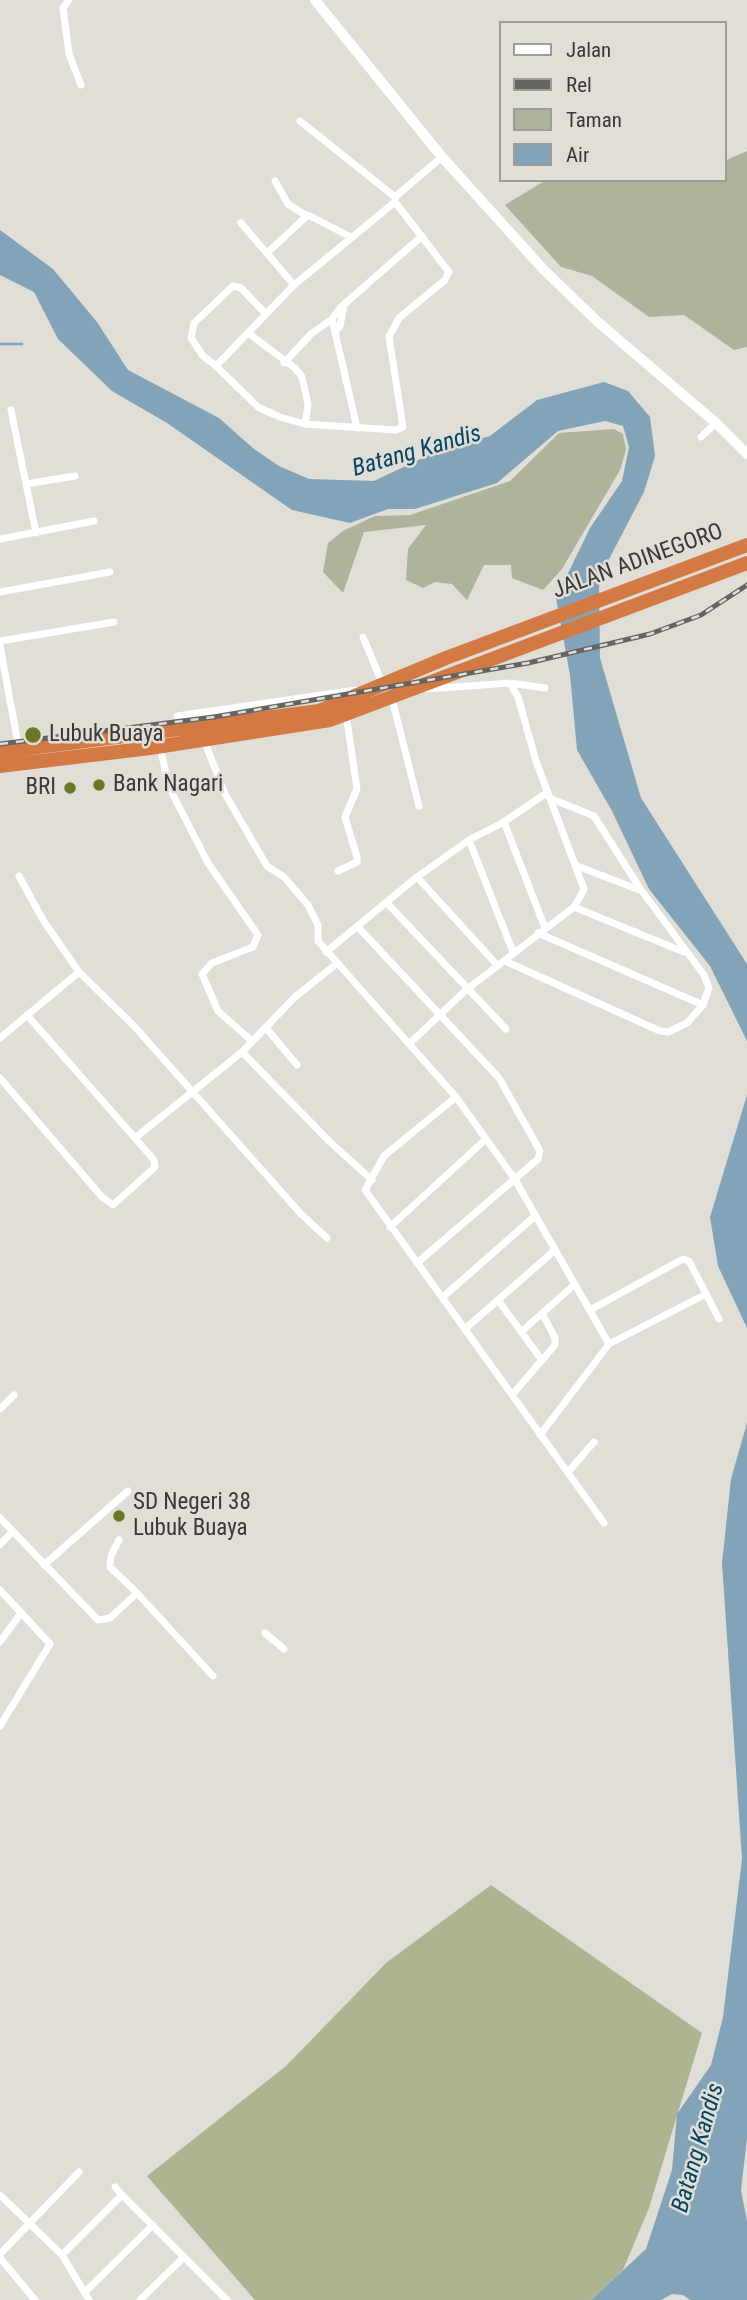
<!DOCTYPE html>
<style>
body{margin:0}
#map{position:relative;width:747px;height:2300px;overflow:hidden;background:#e0ded7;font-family:"Roboto Condensed",sans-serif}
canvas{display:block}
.legend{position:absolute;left:499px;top:21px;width:228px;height:161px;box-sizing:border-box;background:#e0ded7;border:2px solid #9e9c97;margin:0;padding:9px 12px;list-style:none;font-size:21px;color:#3a3937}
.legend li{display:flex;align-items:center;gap:14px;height:35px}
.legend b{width:35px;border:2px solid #9e9c97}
</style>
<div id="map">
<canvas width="747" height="2300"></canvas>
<ul class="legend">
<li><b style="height:9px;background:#fff"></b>Jalan</li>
<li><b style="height:9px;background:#656460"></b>Rel</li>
<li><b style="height:19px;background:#aeb39b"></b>Taman</li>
<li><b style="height:19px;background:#82a3b8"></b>Air</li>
</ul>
</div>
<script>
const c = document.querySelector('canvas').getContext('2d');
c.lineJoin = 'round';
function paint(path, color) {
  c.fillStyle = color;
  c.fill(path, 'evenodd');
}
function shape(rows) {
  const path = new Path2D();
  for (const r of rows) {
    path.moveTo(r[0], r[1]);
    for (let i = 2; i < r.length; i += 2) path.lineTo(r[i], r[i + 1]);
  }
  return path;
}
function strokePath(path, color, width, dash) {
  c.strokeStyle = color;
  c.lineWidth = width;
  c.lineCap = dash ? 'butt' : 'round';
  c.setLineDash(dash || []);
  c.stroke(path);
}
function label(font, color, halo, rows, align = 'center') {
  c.font = font + ' "Roboto Condensed",sans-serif';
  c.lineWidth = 5;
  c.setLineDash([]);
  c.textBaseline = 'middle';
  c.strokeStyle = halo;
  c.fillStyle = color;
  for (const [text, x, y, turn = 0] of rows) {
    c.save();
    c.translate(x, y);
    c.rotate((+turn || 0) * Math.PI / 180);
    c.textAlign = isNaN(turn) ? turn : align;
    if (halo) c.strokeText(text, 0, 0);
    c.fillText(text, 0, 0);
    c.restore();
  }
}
const green = shape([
 [747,151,747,347,734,350,684,315,649,317,592,276,561,267,505,205,546,180,724,180,724,161],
 [614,429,623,434,626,450,620,470,562,569,543,590,512,578,511,565,484,565,467,600,452,584,435,582,423,588,406,580,408,549,426,525,364,532,343,593,323,572,328,543,343,531,375,516,410,515,510,481,559,433]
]);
const forest = shape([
 [491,1885,702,2033,649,2208,623,2270,591,2300,255,2300,147,2176,286,2066,386,1963]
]);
const water = shape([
 [0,230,53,269,97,322,128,370,219,418,254,449,279,466,309,479,374,481,433,453,490,436,537,400,604,382,628,391,650,417,655,456,644,492,607,563,599,587,600,658,641,798,747,964,747,1041,710,966,649,889,612,811,577,750,570,675,556,598,590,528,622,481,629,447,623,426,605,421,558,431,497,483,415,509,388,509,350,523,292,510,167,423,112,391,58,339,34,292,0,275],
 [747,1095,747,1328,718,1266,710,1217],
 [747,1423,747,2138,741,2190,747,2221,747,2300,690,2300,683,2295,672,2294,661,2300,591,2300,646,2249,672,2170,677,2114,711,2065,723,2017,742,1859,722,1563,731,1479]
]);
const stream = shape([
 [0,344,22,344]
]);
const street = shape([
 [69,0,63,8,69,54,81,85],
 [300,121,395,197],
 [275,181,288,204,307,216],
 [241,223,294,285],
 [267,253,308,215,351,237],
 [336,331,340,326,344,305],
 [248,333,295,368,302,377,308,405,305,424,396,430,403,427,389,337,399,318,445,280,449,272,395,202],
 [284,363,311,334,332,319],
 [216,366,203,356,191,338,194,323,233,286,241,288,266,314],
 [11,410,36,533],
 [305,424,280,417,258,407,216,366,294,285,395,202,395,197,442,157],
 [357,428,332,319,340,308,422,236],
 [701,437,716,423],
 [26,484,75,476],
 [0,539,94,521],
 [0,592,110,572],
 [363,637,383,685],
 [0,641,114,622],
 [0,646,19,749],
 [510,683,545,688],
 [391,695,419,806],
 [177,716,356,690],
 [204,740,225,794,267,866,284,877,308,905,318,925,318,941,456,1097,514,1178,609,1344,540,1435],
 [160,747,169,787,208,863,258,935,253,947,212,963,202,974,218,1011,252,1041],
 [552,799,594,816,641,890],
 [504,822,545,928],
 [469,840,513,952],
 [338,871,357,862,357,857,345,817,357,789,346,714],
 [19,876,43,920,79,972,134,1026,301,1214,327,1238],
 [417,877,498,966],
 [387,903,506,1029],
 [574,907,684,952],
 [358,927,499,1078,540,1151,538,1159,417,1263],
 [538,933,703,1005],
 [326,952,417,877,469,840,504,822,548,792],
 [505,961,660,1031,668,1032,687,1023,703,1005,709,988,704,975,642,891,577,866],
 [27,1015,135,1138],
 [267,1029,297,1065],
 [0,1038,79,972],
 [409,1044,466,990,574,907,584,889,536,761,518,697,510,683,428,689],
 [242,1052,331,1143,372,1180],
 [0,1078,102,1197,113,1205,155,1167,154,1160,135,1138,242,1052,295,997,336,964],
 [456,1097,384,1156,365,1190,604,1523],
 [390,1227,486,1139],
 [443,1297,535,1216],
 [498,1300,541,1359],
 [590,1310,683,1259,689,1261,719,1319],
 [465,1329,555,1250],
 [521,1332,574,1285],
 [609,1344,706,1294],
 [512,1395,555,1345,555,1338,543,1315],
 [0,1409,14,1395],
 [568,1472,594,1442],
 [0,1518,98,1620,110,1618,137,1593,213,1676],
 [119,1540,111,1556,110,1567,137,1593],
 [0,1545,12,1532],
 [44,1565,128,1491],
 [0,1590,50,1644,0,1726],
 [265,1633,284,1649],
 [0,1642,21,1613],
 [115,2187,122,2195],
 [0,2195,62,2255,89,2300],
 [0,2254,79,2172],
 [62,2255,122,2195,227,2300],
 [0,2258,35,2300],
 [85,2292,153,2225],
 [140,2300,184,2257]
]);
const secondary = shape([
 [315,0,442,157,544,270,598,322,716,423,747,454]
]);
const highway = shape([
 [0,752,319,711,446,658,747,545],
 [0,766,150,748,330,720,747,563]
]);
const rail = shape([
 [0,744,214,717,528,663,650,634,701,615,747,585]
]);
const markers = [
 [33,735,9,"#6a7723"],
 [99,785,7,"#6a7723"],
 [70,788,7,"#6a7723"],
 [119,1516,7,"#6a7723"]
];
const streetNames = [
 ["JALAN ADINEGORO",638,562,-20]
];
const poiNames = [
 ["Lubuk Buaya",49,735],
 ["Bank Nagari",113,785],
 ["BRI",56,788,"right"],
 ["SD Negeri 38",133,1503],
 ["Lubuk Buaya",133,1529]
];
const waterNames = [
 ["Batang Kandis",417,452,-16],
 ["Batang Kandis",699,2148,-74]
];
paint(green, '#aeb39b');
paint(forest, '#adb492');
paint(water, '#82a3b8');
strokePath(stream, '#82a3b8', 2.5);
strokePath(street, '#fff', 7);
strokePath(secondary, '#fff', 10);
strokePath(highway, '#d37a44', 14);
strokePath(rail, '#656460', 5);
strokePath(rail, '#e0ded7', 2.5, [8]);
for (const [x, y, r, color] of markers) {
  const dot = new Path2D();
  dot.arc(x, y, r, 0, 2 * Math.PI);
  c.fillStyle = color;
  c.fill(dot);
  strokePath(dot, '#e0ded7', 2.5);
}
label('23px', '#3a3937', '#e0ded7', streetNames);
label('23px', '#3a3937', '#e0ded7', poiNames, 'left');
label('italic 24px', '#034563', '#e0ded7', waterNames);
</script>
